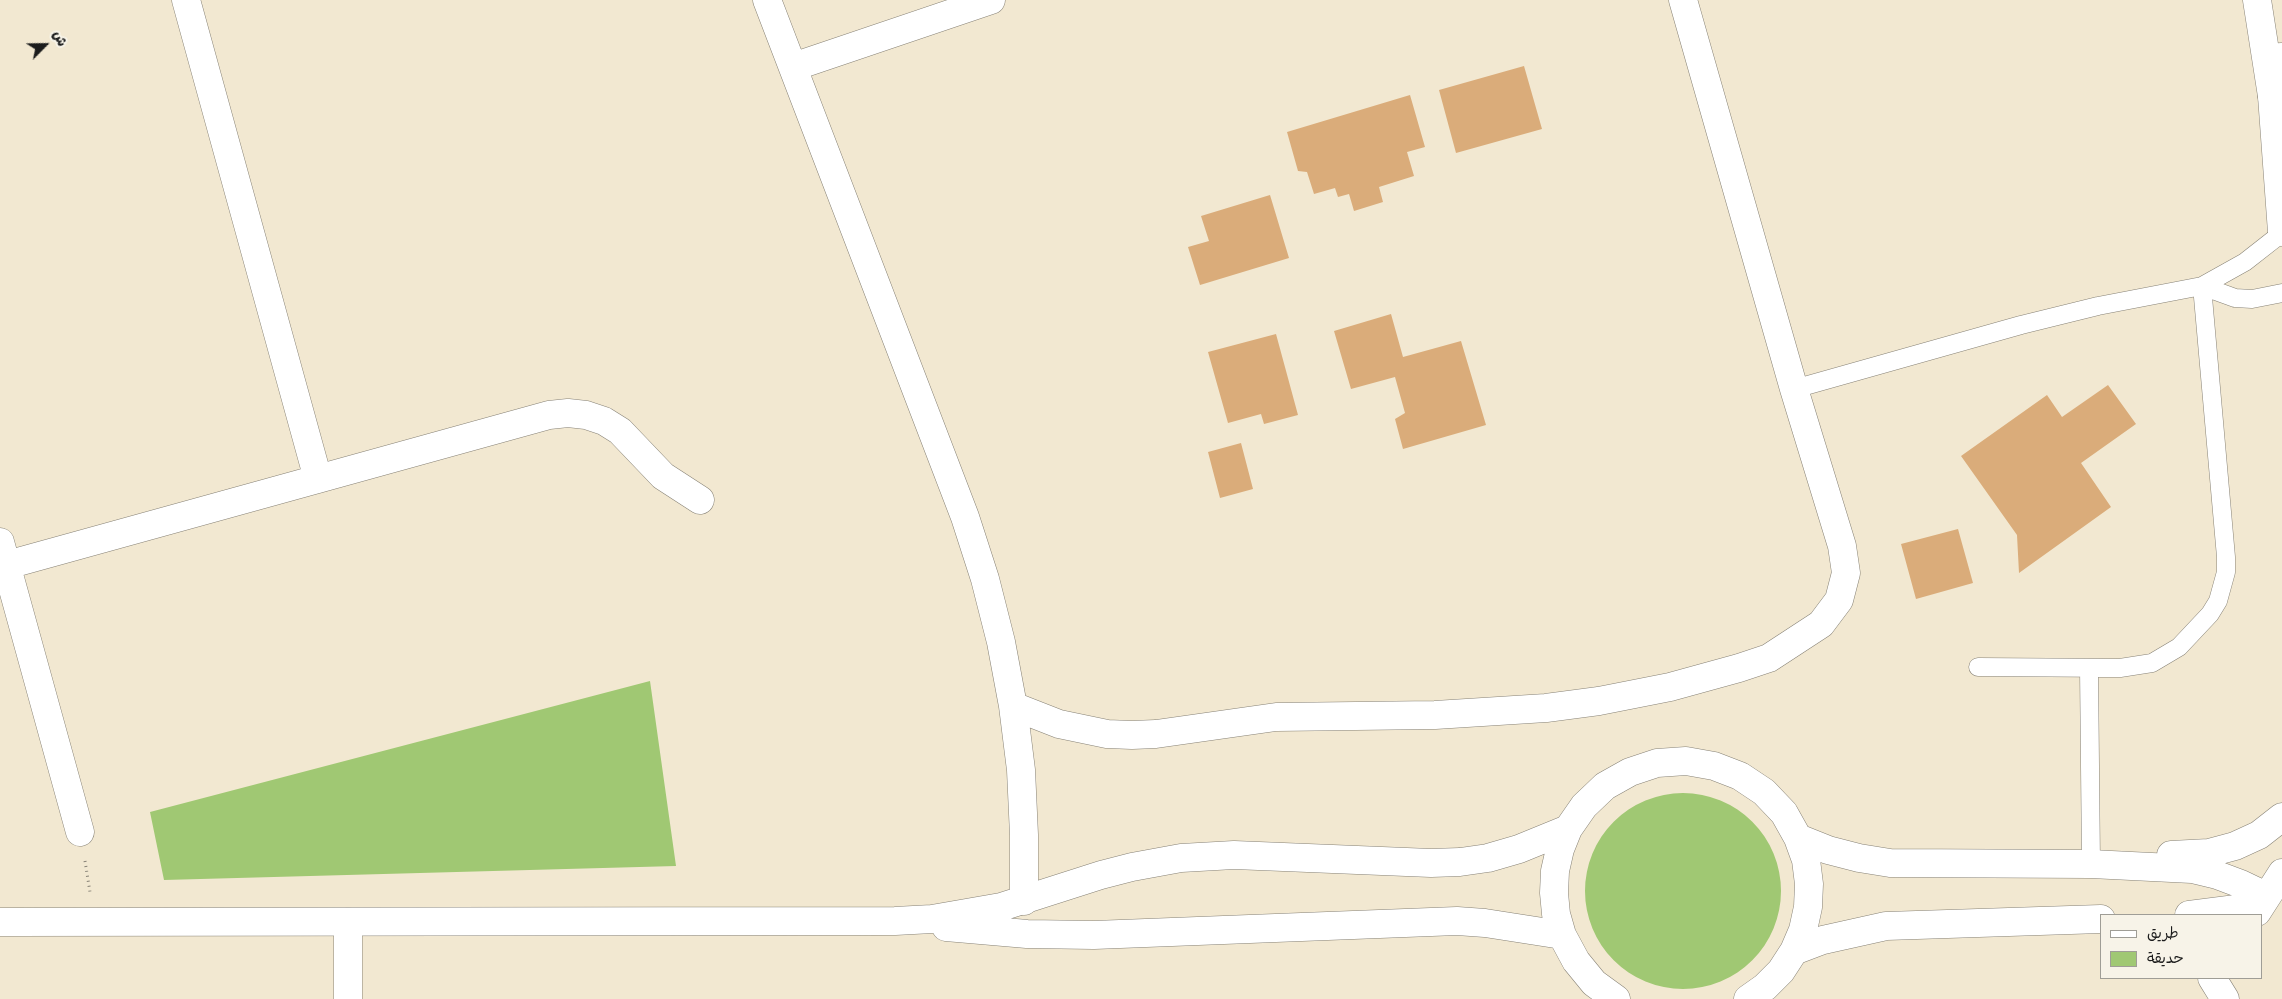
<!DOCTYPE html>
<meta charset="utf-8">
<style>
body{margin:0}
#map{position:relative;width:2282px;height:999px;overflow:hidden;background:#f2e8d1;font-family:Dekko,"Playpen Sans Arabic",sans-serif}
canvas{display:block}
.legend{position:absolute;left:2100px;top:914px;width:162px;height:65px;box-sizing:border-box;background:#f7f3e8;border:1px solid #9f9d96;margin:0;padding:6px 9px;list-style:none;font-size:15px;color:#1c1c1c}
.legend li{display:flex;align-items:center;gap:10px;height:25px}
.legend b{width:25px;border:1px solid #9f9d96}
.north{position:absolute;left:20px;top:20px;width:50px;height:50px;-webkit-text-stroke:4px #f7f3e8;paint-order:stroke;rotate:67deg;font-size:14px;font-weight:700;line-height:20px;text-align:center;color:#1c1c1c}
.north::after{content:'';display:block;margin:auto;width:18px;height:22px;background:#1c1c1c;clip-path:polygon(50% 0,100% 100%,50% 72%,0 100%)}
</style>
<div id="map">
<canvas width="2282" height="999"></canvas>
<ul class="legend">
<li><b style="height:6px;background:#fff"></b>طريق</li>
<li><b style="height:14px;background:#a0c873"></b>حديقة</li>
</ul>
<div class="north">ش</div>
</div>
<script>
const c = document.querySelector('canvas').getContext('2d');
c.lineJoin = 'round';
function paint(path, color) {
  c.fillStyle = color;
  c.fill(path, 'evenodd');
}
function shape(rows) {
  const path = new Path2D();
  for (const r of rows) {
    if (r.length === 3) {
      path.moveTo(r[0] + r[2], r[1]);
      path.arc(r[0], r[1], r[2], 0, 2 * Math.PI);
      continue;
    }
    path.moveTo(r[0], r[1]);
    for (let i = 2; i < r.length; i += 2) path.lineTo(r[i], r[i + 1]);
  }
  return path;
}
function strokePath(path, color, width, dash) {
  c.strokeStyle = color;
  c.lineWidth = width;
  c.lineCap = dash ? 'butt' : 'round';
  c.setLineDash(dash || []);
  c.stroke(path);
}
const green = shape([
 [650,681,676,866,164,880,150,812],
 [1683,891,98]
]);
const building = shape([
 [1524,66,1542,129,1456,153,1439,90],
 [1410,95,1425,147,1407,152,1414,176,1379,187,1383,202,1354,211,1349,194,1338,197,1335,188,1314,194,1307,172,1298,171,1287,132],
 [1270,195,1289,258,1200,285,1188,247,1209,241,1201,216],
 [1391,314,1403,357,1461,341,1486,425,1403,449,1395,419,1405,413,1395,377,1351,389,1334,331],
 [1276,334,1298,415,1264,424,1261,414,1228,423,1208,352],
 [2108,385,2136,424,2081,463,2111,507,2019,573,2017,535,1961,456,2047,395,2062,417],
 [1241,443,1253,489,1220,498,1208,452],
 [1958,529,1973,583,1916,599,1901,544]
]);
const path = shape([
 [85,861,90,892]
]);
const lane = shape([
 [2202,286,2235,298,2252,299,2282,293],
 [1794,389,2021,325,2098,306,2202,286,2245,262,2282,233],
 [1978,667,2120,668,2152,663,2179,647,2210,614,2218,601,2226,572,2226,557,2202,286],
 [2089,668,2091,864]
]);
const street = shape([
 [186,0,318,479],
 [767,0,965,517,985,579,1001,642,1013,706,1021,770,1024,835,1024,901],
 [793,67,991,0],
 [0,542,80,832],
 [7,565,549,415,568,413,586,415,604,421,620,431,663,476,700,500],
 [1013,706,1059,724,1107,734,1132,735,1156,734,1276,717,1435,715,1546,708,1599,701,1670,687,1739,668,1769,658,1821,624,1839,600,1846,573,1842,546,1794,389,1683,0],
 [348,922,348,999]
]);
const secondary = shape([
 [2257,0,2272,96,2282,232],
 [1798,838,1828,850,1859,858,1890,863,2091,864,2192,869,2217,875,2241,884,2266,896],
 [2171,855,2209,853,2235,846,2259,835,2282,817],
 [2257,912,2282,873],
 [2189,915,2260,906],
 [0,922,895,921,932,919,1001,907,1101,875,1132,867,1181,858,1234,855,1431,863,1460,862,1488,858,1519,849,1568,829],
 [946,927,1027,934,1094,935,1457,921,1485,923,1562,935],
 [1794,951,1823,940,1886,926,2101,919],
 [2212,978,2225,999],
 [1616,999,1594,983,1576,961,1562,935,1556,914,1554,893,1555,871,1560,849,1568,829,1584,806,1605,786,1630,772,1657,763,1686,761,1714,766,1740,776,1764,792,1784,813,1798,838,1806,860,1809,884,1808,907,1803,930,1794,951,1781,971,1765,987,1748,999]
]);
const highway = shape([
 [2267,58,2282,57],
 [2272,96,2282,95]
]);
paint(green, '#a0c873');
paint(building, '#daac7a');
strokePath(lane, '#878276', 19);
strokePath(street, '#878276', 29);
strokePath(secondary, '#878276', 29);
strokePath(highway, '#878276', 29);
strokePath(path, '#878276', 3, [1, 4]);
strokePath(lane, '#fff', 18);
strokePath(street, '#fff', 28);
strokePath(secondary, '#fff', 28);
strokePath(highway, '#fff', 28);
</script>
